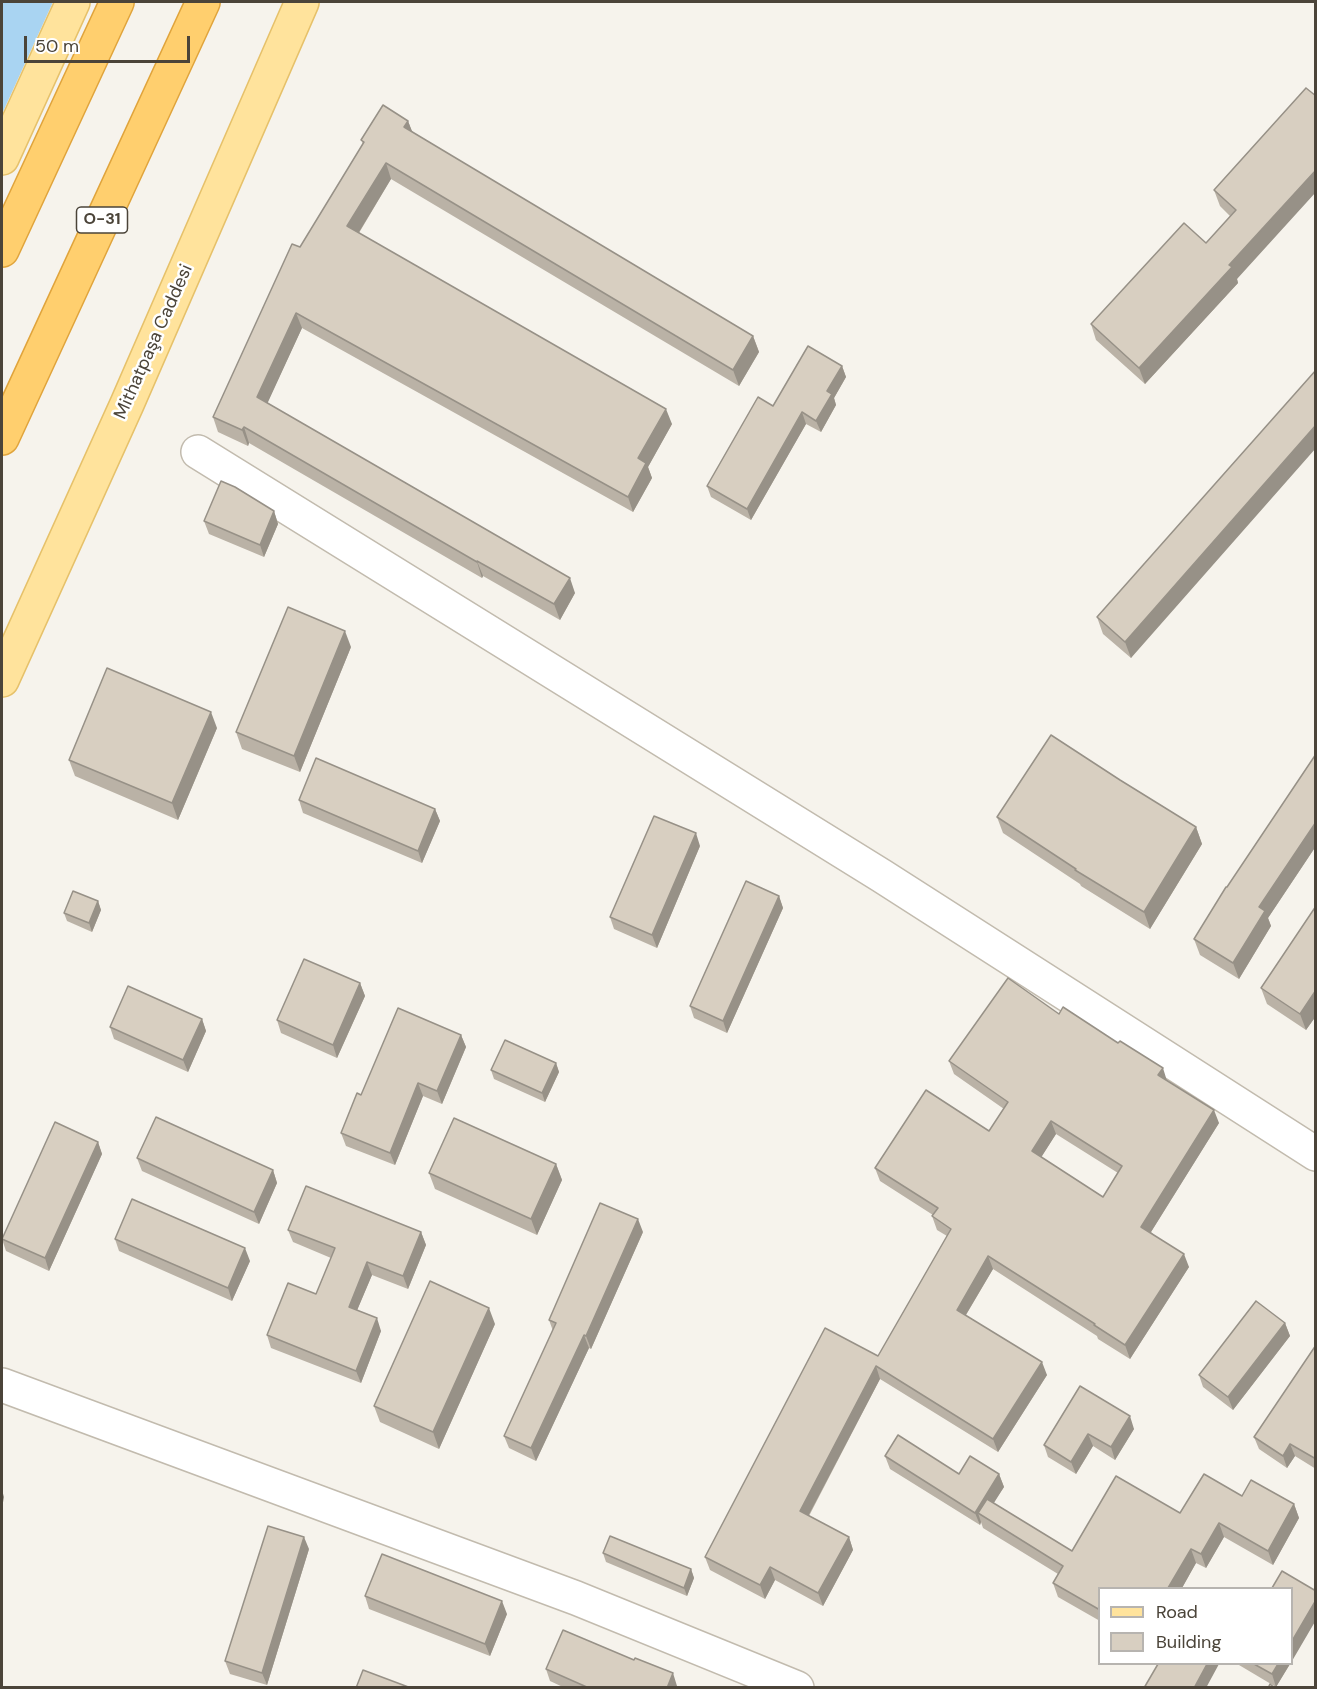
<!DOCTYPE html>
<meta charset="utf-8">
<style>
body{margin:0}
#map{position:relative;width:1317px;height:1689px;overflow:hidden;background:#f6f3ec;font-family:"DM Sans",sans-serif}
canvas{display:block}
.frame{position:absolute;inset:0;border:3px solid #4b4439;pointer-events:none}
.legend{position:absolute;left:1098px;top:1587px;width:195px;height:78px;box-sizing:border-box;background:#fff;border:2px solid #b7b4b0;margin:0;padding:8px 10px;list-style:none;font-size:18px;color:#4b4439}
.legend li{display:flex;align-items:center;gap:12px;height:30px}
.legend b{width:30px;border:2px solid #b7b4b0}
.scale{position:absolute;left:24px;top:36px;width:166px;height:27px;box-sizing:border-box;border:3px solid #4b4439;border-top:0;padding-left:8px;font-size:18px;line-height:21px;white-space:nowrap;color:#4b4439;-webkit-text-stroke:4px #fff;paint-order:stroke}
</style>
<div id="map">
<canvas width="1317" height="1689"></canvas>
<div class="frame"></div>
<ul class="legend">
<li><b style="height:8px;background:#ffe39c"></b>Road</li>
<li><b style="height:16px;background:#d8cfc1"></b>Building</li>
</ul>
<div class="scale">50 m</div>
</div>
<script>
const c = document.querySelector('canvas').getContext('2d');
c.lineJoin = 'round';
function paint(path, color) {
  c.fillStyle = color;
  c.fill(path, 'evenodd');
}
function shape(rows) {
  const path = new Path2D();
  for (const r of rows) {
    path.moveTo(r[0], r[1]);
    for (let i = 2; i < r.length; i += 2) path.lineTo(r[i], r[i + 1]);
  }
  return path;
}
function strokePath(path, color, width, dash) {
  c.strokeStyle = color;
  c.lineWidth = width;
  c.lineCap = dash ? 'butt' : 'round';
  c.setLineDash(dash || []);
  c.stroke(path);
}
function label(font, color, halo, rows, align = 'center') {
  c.font = font + ' "DM Sans",sans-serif';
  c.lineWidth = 5;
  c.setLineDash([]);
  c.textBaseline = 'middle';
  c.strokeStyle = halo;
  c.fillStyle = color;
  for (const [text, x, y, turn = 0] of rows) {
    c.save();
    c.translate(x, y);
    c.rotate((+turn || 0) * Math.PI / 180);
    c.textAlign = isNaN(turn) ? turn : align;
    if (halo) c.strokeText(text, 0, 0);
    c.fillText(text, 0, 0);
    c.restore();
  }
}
const water = shape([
 [2,2,53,2,2,114]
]);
const minor = shape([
 [198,452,882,876,1316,1154],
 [2,1385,576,1598,797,1688]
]);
const major = shape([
 [2,158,73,2],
 [2,680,127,404,302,2]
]);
const highway = shape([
 [2,250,117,2],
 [2,438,203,2]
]);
const wall = shape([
 [1306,88,1237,279,1238,283,1145,384,1096,340,1091,324,1206,243,1230,216,1220,206,1214,190],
 [408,121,412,132,753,336,759,352,739,386,391,179,359,233,672,424,648,467,652,478,633,512,302,328,267,403,575,593,560,620,483,576,482,578,249,443,248,446,218,432,213,417,300,247,363,144,361,140],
 [842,366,846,377,834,398,836,405,821,432,806,424,751,520,711,497,707,486],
 [1316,370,1131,658,1103,634,1097,617],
 [274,511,278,524,264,557,209,534,204,521],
 [351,647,300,772,242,749,236,732],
 [217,728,178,820,75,776,69,760],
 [1316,754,1316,846,1268,918,1271,926,1239,979,1200,955,1194,939],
 [1120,780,1196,827,1202,844,1150,929,1081,886,1080,884,1003,833,997,817],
 [299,800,435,809,440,821,422,863,303,813],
 [700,846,657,948,614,929,610,917],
 [779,896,783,908,727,1033,694,1018,690,1006],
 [98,901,101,910,92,932,67,921,64,913],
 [1316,906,1316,1016,1306,1030,1267,1004,1261,988],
 [360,983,365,996,337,1058,281,1033,277,1020],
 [1059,1014,1167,1080,1219,1123,1151,1232,1189,1267,1130,1359,1098,1339,1097,1336,993,1269,966,1315,1047,1375,998,1452,880,1379,809,1516,849,1537,853,1550,823,1606,775,1580,765,1599,710,1570,705,1557,878,1356,947,1236,937,1230,932,1216,933,1215,880,1181,875,1168,989,1131,1004,1109,954,1074,949,1061],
 [1056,1134,1118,1173,1103,1197,1041,1157],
 [202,1019,206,1031,188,1072,114,1039,110,1027],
 [461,1035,466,1047,442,1104,423,1096,395,1165,346,1146,341,1133,361,1095],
 [556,1063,559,1072,545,1102,494,1079,491,1070],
 [98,1142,102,1154,49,1271,6,1251,2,1239],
 [137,1158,273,1170,277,1183,259,1224,142,1171],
 [556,1164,562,1180,537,1235,435,1189,429,1173],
 [288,1230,421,1232,426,1245,408,1289,372,1275,357,1310,381,1331,361,1383,271,1348,267,1335,316,1294,331,1258,293,1242],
 [643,1232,591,1349,589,1348,536,1461,509,1448,504,1436,553,1331,549,1320],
 [115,1239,250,1261,232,1301,119,1251],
 [1285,1323,1290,1336,1233,1410,1203,1387,1199,1375],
 [495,1324,439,1449,380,1422,374,1406],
 [1316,1345,1316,1469,1295,1456,1287,1468,1259,1449,1254,1437],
 [1080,1386,1134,1429,1115,1460,1093,1446,1076,1474,1048,1457,1044,1445],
 [885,1456,959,1474,999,1474,1004,1487,993,1503,1072,1551,1180,1513,1242,1496,1294,1504,1299,1518,1273,1565,1224,1537,1206,1568,1196,1563,1182,1588,1100,1588,1100,1621,1058,1597,1053,1583,1058,1574,983,1528,981,1522,980,1525,890,1469],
 [309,1549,267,1685,230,1674,225,1661],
 [603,1553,691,1569,694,1578,687,1596,606,1562],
 [365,1596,507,1614,490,1656,369,1609],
 [1239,1664,1290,1664,1276,1687,1239,1665],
 [546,1669,677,1686,676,1688,565,1688,550,1681]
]);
const shadedWall = shape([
 [408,121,414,136,404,127],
 [386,163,391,179,353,242,347,226],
 [1316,170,1316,192,1237,279,1238,283,1145,384,1139,368,1229,265],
 [296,313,302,328,263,413,257,397],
 [753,336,759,352,739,386,733,370],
 [842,366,846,377,834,398,836,405,821,432,816,421,827,391],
 [666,409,672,424,648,467,652,478,633,512,628,497,638,458],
 [802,412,806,424,751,520,747,509],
 [1316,425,1316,448,1131,658,1125,642],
 [244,427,249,443,248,446,242,430],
 [274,511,278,524,264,557,260,545],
 [477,561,483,576,482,578,477,562],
 [570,578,575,593,560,620,554,604],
 [345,631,351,647,300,772,294,756],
 [211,712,217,728,178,820,172,803],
 [435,809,440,821,422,863,418,851],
 [1316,822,1316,846,1268,918,1271,926,1239,979,1233,963,1259,907],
 [1196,827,1202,844,1150,929,1144,912],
 [696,833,700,846,657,948,652,935],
 [779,896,783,908,727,1033,723,1021],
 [98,901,101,910,92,932,89,923],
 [360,983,365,996,337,1058,333,1045],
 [1316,990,1316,1016,1306,1030,1300,1014],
 [202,1019,206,1031,188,1072,183,1060],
 [461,1035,466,1047,442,1104,437,1091],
 [556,1063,559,1072,545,1102,542,1093],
 [1163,1068,1167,1081,1158,1075],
 [418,1083,423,1096,395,1165,390,1153],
 [1214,1110,1219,1123,1146,1240,1141,1227],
 [1051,1121,1056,1134,1037,1164,1032,1151],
 [98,1142,102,1154,49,1271,45,1258],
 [556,1164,562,1180,537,1235,531,1219],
 [273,1170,277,1183,259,1224,254,1212],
 [638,1219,643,1232,591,1349,586,1336],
 [421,1232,426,1245,408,1289,403,1276],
 [245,1248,250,1261,232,1301,228,1288],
 [1184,1254,1189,1267,1130,1359,1125,1345],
 [988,1256,993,1269,961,1323,957,1310],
 [367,1262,372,1275,353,1320,349,1307],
 [489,1308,495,1324,439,1449,433,1432],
 [377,1318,381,1331,361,1383,356,1371],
 [1285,1323,1290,1336,1233,1410,1228,1397],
 [584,1335,589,1348,536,1461,531,1448],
 [1042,1362,1047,1375,998,1452,993,1439],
 [876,1366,880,1379,804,1524,800,1511],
 [1130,1416,1134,1429,1115,1460,1111,1447],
 [1088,1434,1093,1446,1076,1474,1071,1462],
 [1290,1444,1295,1456,1287,1468,1283,1456],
 [999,1474,1004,1487,985,1517,978,1513,981,1522,980,1525,975,1513],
 [2,1490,4,1497,2,1508],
 [1294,1504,1299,1518,1273,1565,1268,1551],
 [1219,1523,1224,1537,1206,1568,1201,1554],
 [304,1537,309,1549,267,1685,262,1673],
 [849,1537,853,1550,823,1606,818,1593],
 [1191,1549,1196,1563,1182,1588,1168,1588],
 [770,1567,775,1580,765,1599,760,1585],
 [691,1569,694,1578,687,1596,684,1588],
 [1316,1600,1316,1620,1292,1661,1292,1641],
 [502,1601,507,1614,490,1656,485,1644],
 [1207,1664,1219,1664,1206,1688,1194,1688],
 [1278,1664,1290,1664,1276,1687,1272,1674],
 [673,1673,677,1686,676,1688,667,1688]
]);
const building = shape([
 [1306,88,1316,96,1316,170,1229,265,1232,267,1139,368,1091,324,1184,223,1206,243,1236,210,1214,190,1306,88],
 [383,105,408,121,404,127,753,336,733,370,386,163,347,226,666,409,638,458,646,463,628,497,296,313,257,397,570,578,554,604,477,561,477,562,244,427,242,430,213,417,292,244,300,247,364,142,361,140,383,105],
 [808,346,842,366,827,391,832,394,816,421,802,412,747,509,707,486,758,397,773,406,808,346],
 [1316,370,1316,425,1125,642,1097,617,1316,370],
 [221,481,235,487,274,511,260,545,204,521,221,481],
 [288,607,345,631,294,756,236,732,288,607],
 [107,668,211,712,172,803,69,760,107,668],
 [1051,735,1120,780,1196,827,1144,912,1075,870,1076,869,997,817,1051,735],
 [1316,754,1316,822,1259,907,1265,911,1233,963,1194,939,1226,887,1227,887,1316,754],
 [316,758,435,809,418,851,299,800,316,758],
 [654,816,696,833,652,935,610,917,654,816],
 [746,881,779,896,723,1021,690,1006,746,881],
 [73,891,98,901,89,923,64,913,73,891],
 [1316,906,1316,990,1300,1014,1261,988,1316,906],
 [304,959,360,983,333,1045,277,1020,304,959],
 [1008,978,1059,1014,1063,1007,1118,1043,1120,1041,1163,1068,1158,1075,1214,1110,1141,1227,1184,1254,1125,1345,1094,1325,1095,1324,988,1256,957,1310,1042,1362,993,1439,876,1366,800,1511,849,1537,818,1593,770,1567,760,1585,705,1557,825,1328,878,1356,951,1229,932,1216,938,1208,875,1168,926,1090,989,1131,1008,1102,949,1061,1008,978],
 [1051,1121,1122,1166,1103,1197,1032,1151,1051,1121],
 [128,986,202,1019,183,1060,110,1027,128,986],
 [398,1008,461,1035,437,1091,418,1083,390,1153,341,1133,357,1093,361,1095,398,1008],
 [505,1040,556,1063,542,1093,491,1070,505,1040],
 [156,1117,273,1170,254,1212,137,1158,156,1117],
 [454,1118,556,1164,531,1219,429,1173,454,1118],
 [55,1122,98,1142,45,1258,2,1239,55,1122],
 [306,1186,421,1232,403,1276,367,1262,349,1307,377,1318,356,1371,267,1335,288,1283,316,1294,335,1248,288,1230,306,1186],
 [132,1199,245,1248,228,1288,115,1239,132,1199],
 [600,1203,638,1219,586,1336,584,1335,531,1448,504,1436,556,1323,549,1320,600,1203],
 [430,1281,489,1308,433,1432,374,1406,430,1281],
 [1256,1301,1285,1323,1228,1397,1199,1375,1256,1301],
 [1316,1345,1316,1459,1290,1444,1283,1456,1254,1437,1316,1345],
 [1080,1386,1130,1416,1111,1447,1088,1434,1071,1462,1044,1445,1080,1386],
 [898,1435,959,1474,970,1456,999,1474,975,1513,885,1456,898,1435],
 [1204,1474,1242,1496,1251,1480,1294,1504,1268,1551,1219,1523,1201,1554,1191,1549,1168,1588,1100,1588,1100,1610,1053,1583,1063,1566,978,1513,987,1499,1072,1551,1116,1476,1180,1513,1204,1474],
 [268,1526,304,1537,262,1673,225,1661,268,1526],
 [610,1536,691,1569,684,1588,603,1553,610,1536],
 [382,1554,502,1601,485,1644,365,1596,382,1554],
 [1282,1571,1316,1591,1316,1600,1292,1641,1292,1588,1272,1588,1282,1571],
 [563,1630,634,1660,635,1658,673,1673,667,1688,589,1688,546,1669,563,1630],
 [1158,1664,1207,1664,1194,1688,1144,1688,1158,1664],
 [1254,1664,1278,1664,1272,1674,1254,1664],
 [363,1670,411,1688,356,1688,363,1670],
 [1270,1684,1275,1688,1268,1688,1270,1684]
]);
const shields = [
 [102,220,51]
];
const shieldNames = [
 ["O-31",102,220]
];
const streetNames = [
 ["Mithatpaşa Caddesi",154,342,-66]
];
paint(water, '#a9d4f2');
strokePath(minor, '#c2bbae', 36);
strokePath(major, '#e6c16a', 36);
strokePath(highway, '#e0a43c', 36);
strokePath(minor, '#fff', 33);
strokePath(major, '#ffe39c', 33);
strokePath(highway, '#ffcf6e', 33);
paint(wall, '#bab2a6');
paint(shadedWall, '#979187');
paint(building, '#d8cfc1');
strokePath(building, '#979187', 1.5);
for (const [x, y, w] of shields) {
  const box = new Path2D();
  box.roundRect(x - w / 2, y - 13, w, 26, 4.5);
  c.fillStyle = '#fff';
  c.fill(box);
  strokePath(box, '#4b4439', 1.5);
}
label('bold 16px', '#4b4439', null, shieldNames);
label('18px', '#4b4439', '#fff', streetNames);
</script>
